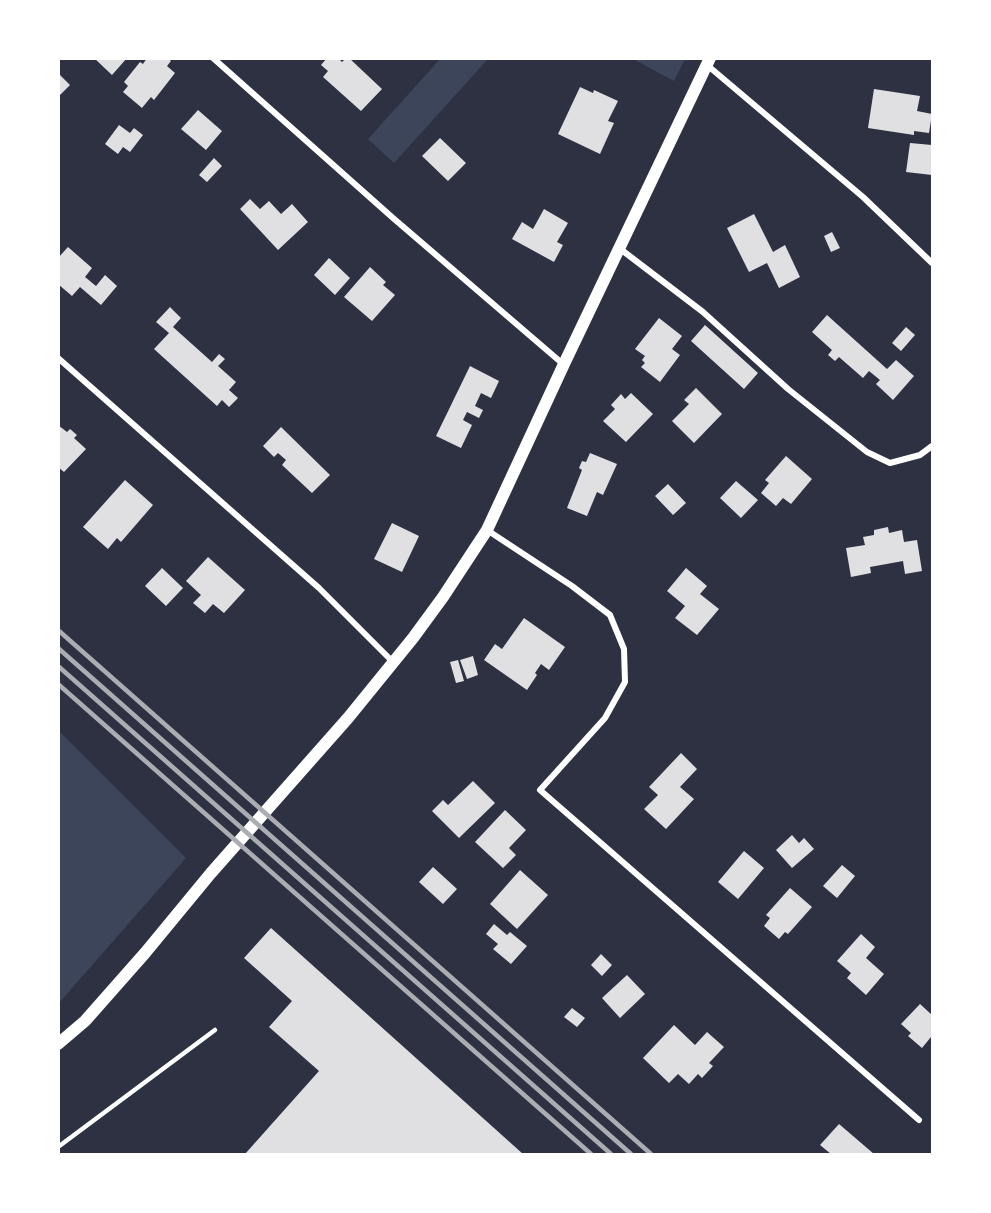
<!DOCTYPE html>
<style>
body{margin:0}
#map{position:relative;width:991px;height:1213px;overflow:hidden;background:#2d3142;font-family:Commissioner,sans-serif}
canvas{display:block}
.frame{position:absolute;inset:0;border:60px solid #fff;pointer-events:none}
</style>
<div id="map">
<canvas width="991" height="1213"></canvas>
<div class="frame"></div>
</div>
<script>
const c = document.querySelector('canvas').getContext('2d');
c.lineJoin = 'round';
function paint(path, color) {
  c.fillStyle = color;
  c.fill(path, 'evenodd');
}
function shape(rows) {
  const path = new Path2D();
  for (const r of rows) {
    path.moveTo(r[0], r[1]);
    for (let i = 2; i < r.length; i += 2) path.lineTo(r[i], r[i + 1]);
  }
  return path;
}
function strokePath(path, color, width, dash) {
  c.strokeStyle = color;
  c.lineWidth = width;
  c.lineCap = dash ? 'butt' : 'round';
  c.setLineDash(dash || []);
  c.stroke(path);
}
const green = shape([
 [440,59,488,59,394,163,368,139],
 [633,59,685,59,674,81],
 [58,730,186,858,59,1003,58,1003]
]);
const building = shape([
 [94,58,127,58,112,75],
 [147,58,167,58,171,61,167,66,175,73,154,100,151,97,142,108,123,92,128,86,124,82,140,62,143,64],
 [327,58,338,58,342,62,346,58,349,58,382,89,361,111,323,77,328,71,321,65],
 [60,75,70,85,58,97,58,76],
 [580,87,593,93,594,90,618,101,608,121,614,123,600,154,558,134],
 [874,89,920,96,917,111,932,114,929,133,914,131,914,135,868,128],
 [198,110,222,131,206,150,181,129],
 [119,125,130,133,134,128,143,135,130,152,123,147,118,154,105,144],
 [440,138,466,163,448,181,422,156],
 [910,143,932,145,932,175,906,172],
 [214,158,222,166,207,182,199,175],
 [250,199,260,209,269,201,281,214,292,204,308,222,278,250,240,209],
 [544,209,568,223,557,242,563,245,554,262,512,239,522,222,533,229],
 [754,214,773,252,785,245,800,277,779,288,767,263,749,272,727,228],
 [832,232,840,248,831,252,824,236],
 [68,247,92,268,85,277,96,286,105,275,117,286,101,305,80,287,72,296,58,284,58,258],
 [329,258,350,278,335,295,314,275],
 [370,267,386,282,383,285,395,295,372,321,344,297],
 [170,307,181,318,173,327,212,362,219,354,225,359,218,366,236,382,229,390,238,398,229,407,222,400,217,406,154,349,169,333,156,322],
 [827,315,887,369,896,360,914,376,893,400,876,384,880,380,869,371,863,378,839,357,835,361,828,355,832,350,812,332],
 [659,318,682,336,672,349,680,355,660,382,641,367,645,363,642,360,645,356,635,349],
 [705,325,758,373,744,389,691,341],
 [906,327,915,335,901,351,892,343],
 [470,366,499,381,491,398,481,393,475,406,483,410,479,418,467,412,463,420,472,425,461,448,436,436],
 [696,388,722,414,694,443,672,421,689,404,684,400],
 [631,393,653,414,626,442,603,421,615,409,611,405,621,394,625,399],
 [58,425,67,432,70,429,77,435,74,438,86,449,64,472,58,467],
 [281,427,330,475,312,493,282,465,286,460,278,453,274,457,263,446],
 [590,453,617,464,603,495,597,492,587,516,567,508,582,470,579,468,582,461,586,462],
 [786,456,812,479,791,504,783,498,776,506,761,493,769,483,765,480],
 [125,480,153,505,121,542,117,538,108,549,83,527],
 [736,481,758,500,741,518,720,498],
 [668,484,686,503,673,515,655,496],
 [392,523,419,536,402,572,374,559],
 [888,527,889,533,902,530,904,542,917,540,922,571,905,574,903,561,870,567,871,573,851,577,846,548,865,545,863,537,874,535,874,530],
 [208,557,245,590,224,613,213,604,205,613,193,603,201,595,186,581],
 [162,568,183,588,166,606,145,586],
 [686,568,707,586,700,594,719,609,697,635,675,618,685,606,667,591],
 [524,618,565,647,549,670,541,664,535,673,537,675,527,690,484,660,495,644,502,649],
 [473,656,478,675,467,679,460,660],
 [458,660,464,681,456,683,450,662],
 [681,753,697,769,680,787,694,799,666,829,644,809,658,795,649,787],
 [473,781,495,803,459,838,432,811,443,800,448,805],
 [505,810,526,830,509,848,516,855,503,868,475,842],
 [792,835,799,843,804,838,814,849,792,868,776,850],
 [744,851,764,868,738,899,718,882],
 [842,865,855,876,837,898,823,886],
 [433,867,457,889,443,904,419,882],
 [520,870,548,895,517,929,490,904],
 [790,888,812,907,788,934,785,932,779,939,764,926,770,918,766,915],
 [494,924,507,935,510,932,527,946,511,964,493,949,498,944,486,934],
 [271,928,523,1154,245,1154,319,1071,269,1027,292,1001,244,958],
 [861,934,875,947,866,958,884,974,866,995,847,978,851,973,837,961],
 [601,954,612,965,602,976,591,965],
 [627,975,645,994,620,1018,602,998],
 [920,1004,932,1015,932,1038,931,1037,922,1048,908,1036,911,1033,901,1024],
 [572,1008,585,1018,577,1027,564,1017],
 [674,1025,695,1045,707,1032,724,1047,709,1063,713,1066,702,1078,698,1074,689,1084,678,1074,669,1083,643,1058],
 [839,1124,874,1154,831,1154,820,1145]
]);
const service = shape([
 [58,1147,215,1030]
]);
const minor = shape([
 [213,58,393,218,563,364],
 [707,65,863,197,932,263],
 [619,248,703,312,788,389,867,452,890,463,920,455,932,446],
 [58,358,319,588,393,662],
 [487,530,572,586,610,615,624,649,625,682,605,718,540,790,919,1120]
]);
const secondary = shape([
 [58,1044,85,1021,145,953,211,873,348,718,413,638,443,597,487,530,564,364,710,58]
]);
const rail = shape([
 [58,630,651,1154],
 [58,648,631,1154],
 [58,666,611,1154],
 [58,684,591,1154]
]);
paint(green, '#3c4559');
paint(building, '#e0e0e3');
strokePath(service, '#fff', 4.5);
strokePath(minor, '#fff', 6);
strokePath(secondary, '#fff', 12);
strokePath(rail, '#abadb3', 4.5);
</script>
